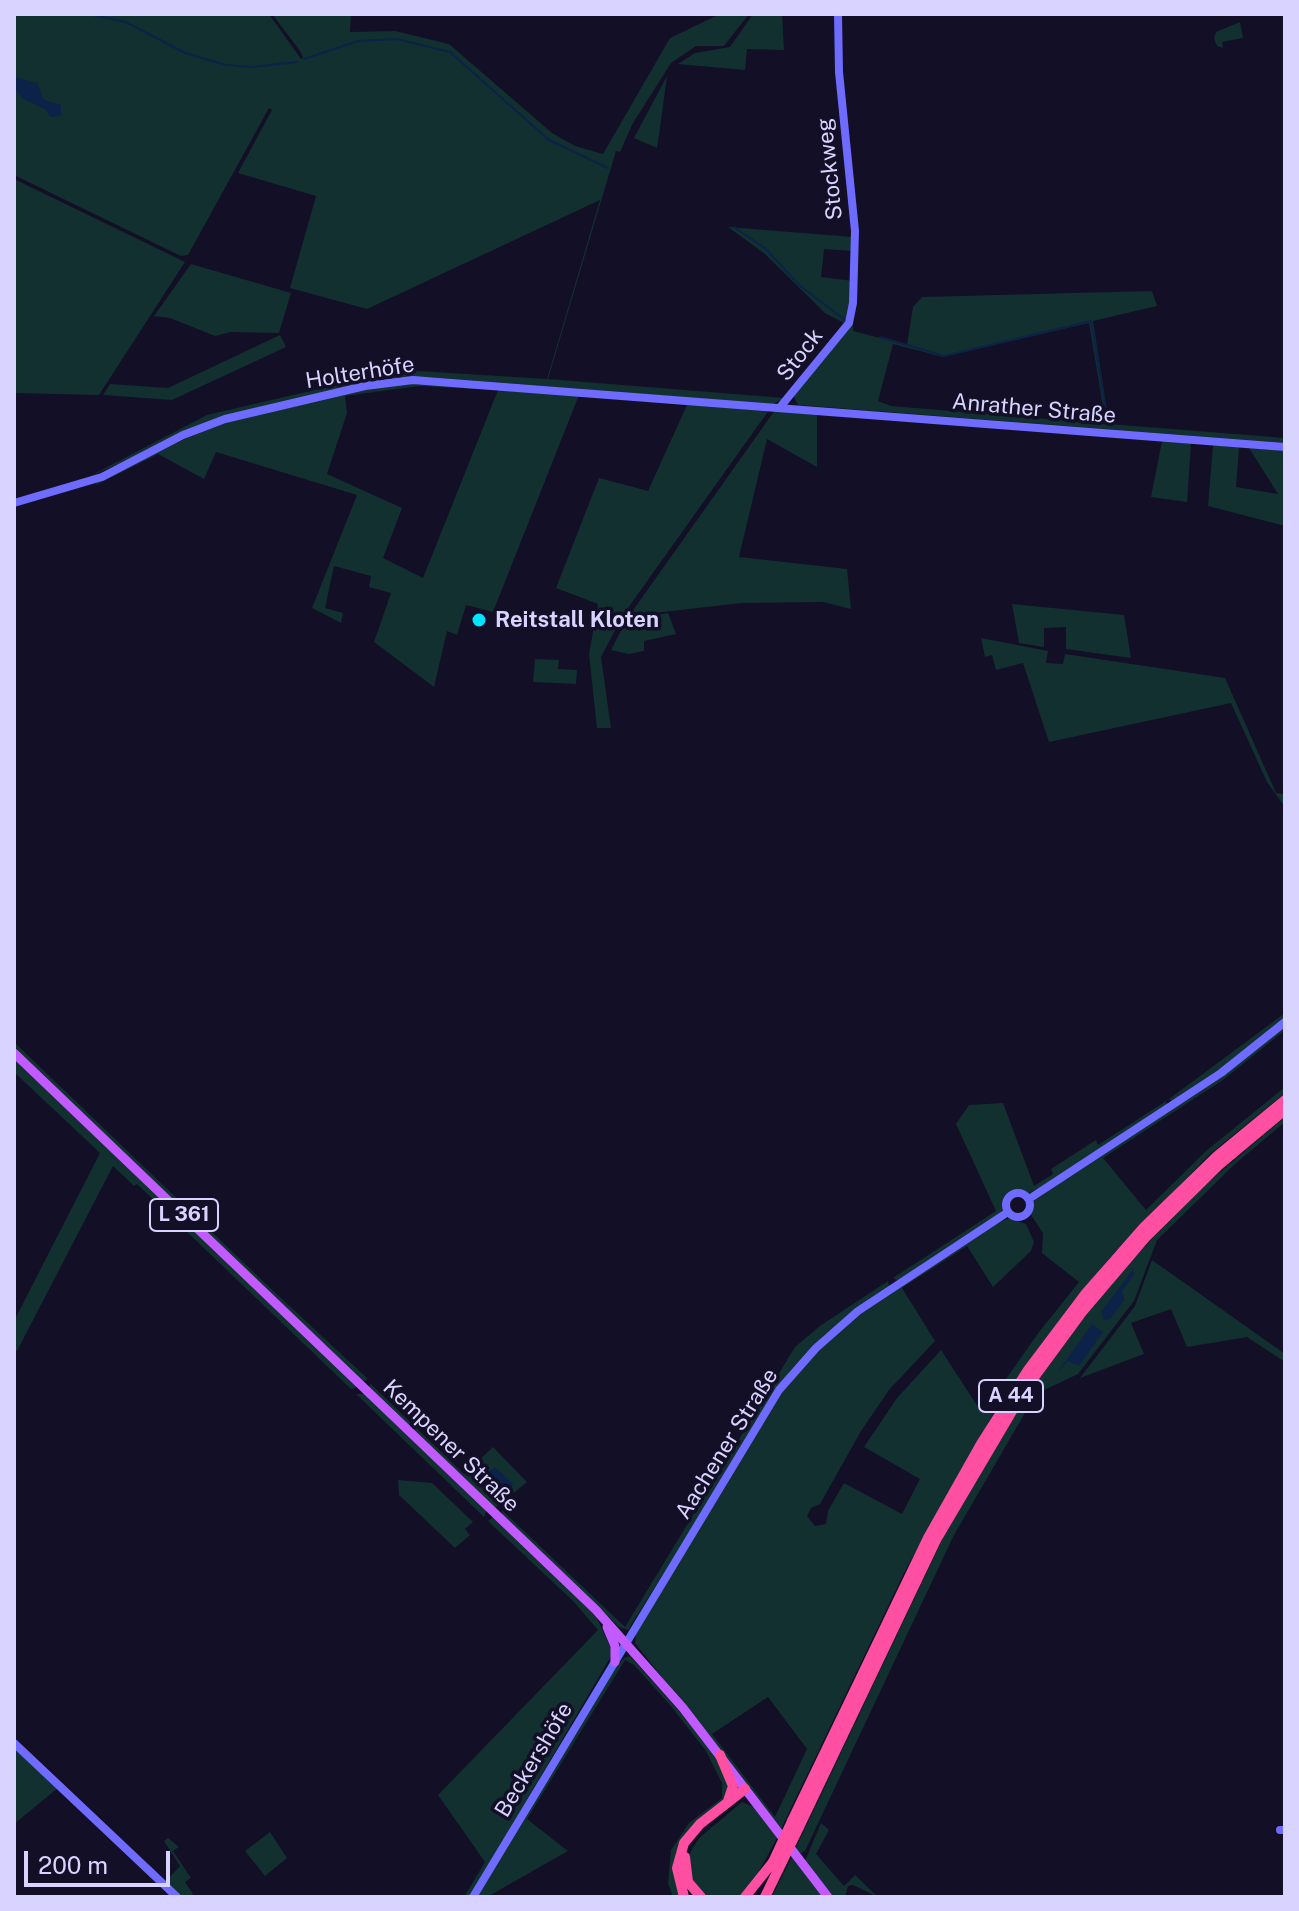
<!DOCTYPE html>
<meta charset="utf-8">
<style>
body{margin:0}
#map{position:relative;width:1299px;height:1911px;overflow:hidden;background:#130f26;font-family:"Public Sans",sans-serif}
canvas{display:block}
.frame{position:absolute;inset:0;border:16px solid #d9d4ff;pointer-events:none}
.scale{position:absolute;left:24px;top:1851px;width:146px;height:36px;box-sizing:border-box;border:4px solid #d9d4ff;border-top:0;padding-left:10px;font-size:24px;line-height:28px;white-space:nowrap;color:#d9d4ff;-webkit-text-stroke:6px #130f26;paint-order:stroke}
</style>
<div id="map">
<canvas width="1299" height="1911"></canvas>
<div class="frame"></div>
<div class="scale">200 m</div>
</div>
<script>
const c = document.querySelector('canvas').getContext('2d');
c.lineJoin = 'round';
function paint(path, color) {
  c.fillStyle = color;
  c.fill(path, 'evenodd');
}
function shape(rows) {
  const path = new Path2D();
  for (const r of rows) {
    if (r.length === 3) {
      path.moveTo(r[0] + r[2], r[1]);
      path.arc(r[0], r[1], r[2], 0, 2 * Math.PI);
      continue;
    }
    path.moveTo(r[0], r[1]);
    for (let i = 2; i < r.length; i += 2) path.lineTo(r[i], r[i + 1]);
  }
  return path;
}
function strokePath(path, color, width, dash) {
  c.strokeStyle = color;
  c.lineWidth = width;
  c.lineCap = dash ? 'butt' : 'round';
  c.setLineDash(dash || []);
  c.stroke(path);
}
function label(font, color, halo, rows, align = 'center') {
  c.font = font + ' "Public Sans",sans-serif';
  c.lineWidth = 7;
  c.setLineDash([]);
  c.textBaseline = 'middle';
  c.strokeStyle = halo;
  c.fillStyle = color;
  for (const [text, x, y, turn = 0] of rows) {
    c.save();
    c.translate(x, y);
    c.rotate((+turn || 0) * Math.PI / 180);
    c.textAlign = isNaN(turn) ? turn : align;
    if (halo) c.strokeText(text, 0, 0);
    c.fillText(text, 0, 0);
    c.restore();
  }
}
const green = shape([
 [14,14,269,14,301,59,303,57,300,51,272,14,351,14,350,32,395,31,449,44,552,133,575,146,603,154,670,38,720,14,749,14,724,46,696,46,671,63,633,123,620,152,616,151,548,379,784,398,773,404,428,377,389,380,386,373,418,371,547,379,600,200,367,309,290,288,316,196,238,173,272,110,269,108,188,255,181,256,14,175],
 [753,14,782,14,784,50,747,49,745,70,678,64,695,53,730,47],
 [1240,22,1243,38,1222,42,1223,48,1217,46,1214,38,1216,32],
 [667,76,659,135,657,148,634,138],
 [14,179,185,262,99,395,14,393],
 [728,227,853,237,853,251,824,249,821,277,853,281,848,319,844,323,825,313,765,254],
 [191,264,291,293,279,333,231,332,215,336,170,318,154,316],
 [1152,291,1157,306,1093,321,1109,424,1285,438,1285,443,798,405,794,397,797,386,853,324,853,331,907,345,913,307,922,297],
 [1089,323,1106,424,891,406,878,401,893,344,943,357],
 [280,335,286,347,172,400,103,395,110,384,168,388],
 [383,374,383,381,241,412,90,476,207,415],
 [410,382,769,410,623,615,601,657,611,728,597,728,589,654,598,604,556,588,599,478,648,491,687,405,579,395,493,612,466,605,457,635,447,631,434,687,374,642,391,593,369,587,371,576,334,566,325,608,343,613,341,623,312,608,357,495,216,452,204,479,158,454,96,485,98,481,214,425,357,389],
 [419,386,498,390,423,578,383,558,402,508,327,474,347,413,345,396],
 [775,410,817,413,817,467,767,439,739,557,847,569,851,609,823,602,741,603,629,616],
 [1162,441,1191,443,1187,502,1151,497],
 [1213,445,1239,447,1236,487,1278,494,1249,448,1285,451,1285,526,1208,506],
 [1012,604,1124,615,1131,658,1066,649,1066,627,1044,628,1044,647,1019,643],
 [668,613,676,634,644,641,644,651,629,654,611,650,626,621],
 [981,638,1048,651,1046,663,1063,664,1065,654,1225,678,1276,793,1285,794,1285,807,1267,782,1231,703,1049,742,1023,663,996,670,992,655,985,657],
 [535,659,559,660,558,669,577,670,576,684,533,682],
 [1285,1013,1285,1019,1214,1074,1172,1101,1169,1099],
 [1285,1026,1285,1030,1223,1080,1103,1158,1146,1210,1206,1151,1285,1087,1285,1093,1210,1154,1112,1255,1072,1303,999,1404,905,1571,781,1829,635,1643,636,1634,774,1402,819,1348,862,1312,996,1224,1009,1218,1026,1224,1034,1242,1031,1251,993,1287,967,1246,902,1288,935,1341,889,1390,861,1431,820,1504,811,1508,807,1516,815,1526,826,1524,828,1511,844,1483,902,1514,920,1479,864,1447,897,1398,941,1350,982,1413,1039,1332,1079,1282,1042,1253,1043,1233,1031,1215,1034,1201],
 [768,1697,807,1749,775,1817,712,1734],
 [14,1042,266,1284,368,1379,362,1382,14,1049],
 [14,1057,356,1384,356,1388,351,1389,137,1184,134,1186,113,1166,17,1351,14,1349,14,1321,100,1153,14,1072],
 [1166,1101,1167,1105,1039,1188,1029,1193,1012,1192,1002,1211,991,1221,899,1281,893,1278,996,1211,956,1124,969,1105,1003,1103,1034,1186,1053,1174,1051,1169,1096,1140,1098,1145],
 [1285,1117,1285,1122,1235,1164,1157,1240,1134,1301,1078,1374,1036,1394,954,1535,805,1851,800,1854,796,1848,944,1536,1028,1394,1086,1314,1132,1260,1204,1186],
 [1152,1260,1285,1354,1285,1362,1247,1337,1187,1347,1171,1309,1131,1323,1144,1354,1080,1378,1135,1306],
 [888,1281,889,1287,823,1336,791,1370,628,1630,619,1627,502,1515,502,1510,625,1627,795,1347,820,1326],
 [370,1383,464,1474,493,1447,527,1482,495,1508,369,1388],
 [356,1394,367,1394,487,1510,484,1517],
 [398,1480,432,1483,473,1522,465,1529,470,1535,455,1548,399,1495],
 [494,1516,596,1616,613,1653,470,1897,464,1897,485,1862,438,1795,598,1630,574,1602,488,1521],
 [630,1656,713,1749,731,1785,729,1796,702,1819,674,1867,680,1897,673,1897,668,1883,671,1850,689,1823,722,1798,722,1783,706,1751,670,1705,634,1665,625,1660,527,1819,568,1851,487,1897,476,1897,613,1672,624,1658],
 [14,1747,58,1788,14,1824],
 [742,1802,754,1807,778,1836,749,1890,739,1897,708,1897,692,1883,688,1856,699,1838],
 [821,1823,829,1830,816,1854,844,1886,855,1875,878,1897,853,1885,848,1886,845,1897,834,1897,805,1861],
 [270,1832,287,1858,265,1876,245,1851],
 [168,1838,179,1847,173,1851,191,1878,185,1882,193,1894,190,1897,181,1897,165,1882,180,1866,164,1841],
 [792,1857,823,1897,772,1897]
]);
const water = shape([
 [14,77,37,83,44,100,61,105,61,116,51,117,45,109,23,99,14,88],
 [1133,1269,1134,1275,1122,1291,1124,1300,1110,1319,1104,1320,1101,1312],
 [1092,1324,1103,1332,1079,1366,1068,1361,1057,1373],
 [495,1467,513,1484,510,1492,496,1497,476,1479,483,1469,488,1472]
]);
const stream = shape([
 [88,14,126,22,185,53,226,65,252,67,297,62],
 [304,59,358,41,397,39,450,52,549,140,608,168],
 [734,227,766,249,799,285,845,320],
 [880,337,944,356,1091,321,1108,423]
]);
const secondary = shape([
 [781,406,849,323,853,303,855,231,839,72,838,14],
 [14,503,102,477,183,435,225,419,365,386,413,380,1285,447],
 [1018,1205,12],
 [1029,1199,1221,1073,1285,1022],
 [14,1743,177,1897],
 [1280,1830,1285,1830],
 [473,1897,779,1390,816,1348,858,1311,1008,1212]
]);
const primary = shape([
 [14,1053,596,1610,683,1708,828,1897],
 [607,1627,615,1646,615,1662]
]);
const highway = shape([
 [720,1755,733,1786,728,1801],
 [792,1821,928,1538,981,1444,1028,1370,1086,1293,1144,1227,1217,1156,1285,1100],
 [799,1827,936,1540,1024,1391,1082,1312,1145,1238,1219,1165,1285,1110],
 [685,1857,688,1882,701,1897],
 [684,1897,677,1868,684,1843,700,1824,745,1789],
 [745,1897,773,1862],
 [765,1897,781,1864]
]);
const highwayBridge = shape([
 [773,1862,792,1821],
 [781,1864,799,1827]
]);
const markers = [
 [479,620,8,"#00e5ff"]
];
const shields = [
 [184,1215,68],
 [1011,1396,64]
];
const shieldNames = [
 ["L 361",184,1215],
 ["A 44",1011,1396]
];
const streetNames = [
 ["Stockweg",830,169,-96],
 ["Stock",800,355,-52],
 ["Holterhöfe",360,373,-9],
 ["Anrather Straße",1034,409,5],
 ["Aachener Straße",727,1444,-58],
 ["Kempener Straße",451,1446,44],
 ["Beckershöfe",534,1760,-59]
];
const poiNames = [
 ["Reitstall Kloten",495,620]
];
paint(green, '#12302f');
paint(water, '#0c2248');
strokePath(stream, '#0c2248', 2);
strokePath(secondary, '#6f6bff', 8);
strokePath(primary, '#c25bff', 9);
strokePath(highway, '#ff4fa3', 10);
strokePath(highwayBridge, '#ff4fa3', 10);
for (const [x, y, r, color] of markers) {
  const dot = new Path2D();
  dot.arc(x, y, r, 0, 2 * Math.PI);
  c.fillStyle = color;
  c.fill(dot);
  strokePath(dot, '#130f26', 3);
}
for (const [x, y, w] of shields) {
  const box = new Path2D();
  box.roundRect(x - w / 2, y - 16, w, 32, 6);
  c.fillStyle = '#130f26';
  c.fill(box);
  strokePath(box, '#d9d4ff', 2);
}
label('bold 20px', '#d9d4ff', null, shieldNames);
label('22px', '#d9d4ff', '#130f26', streetNames);
label('bold 22px', '#d9d4ff', '#130f26', poiNames, 'left');
</script>
